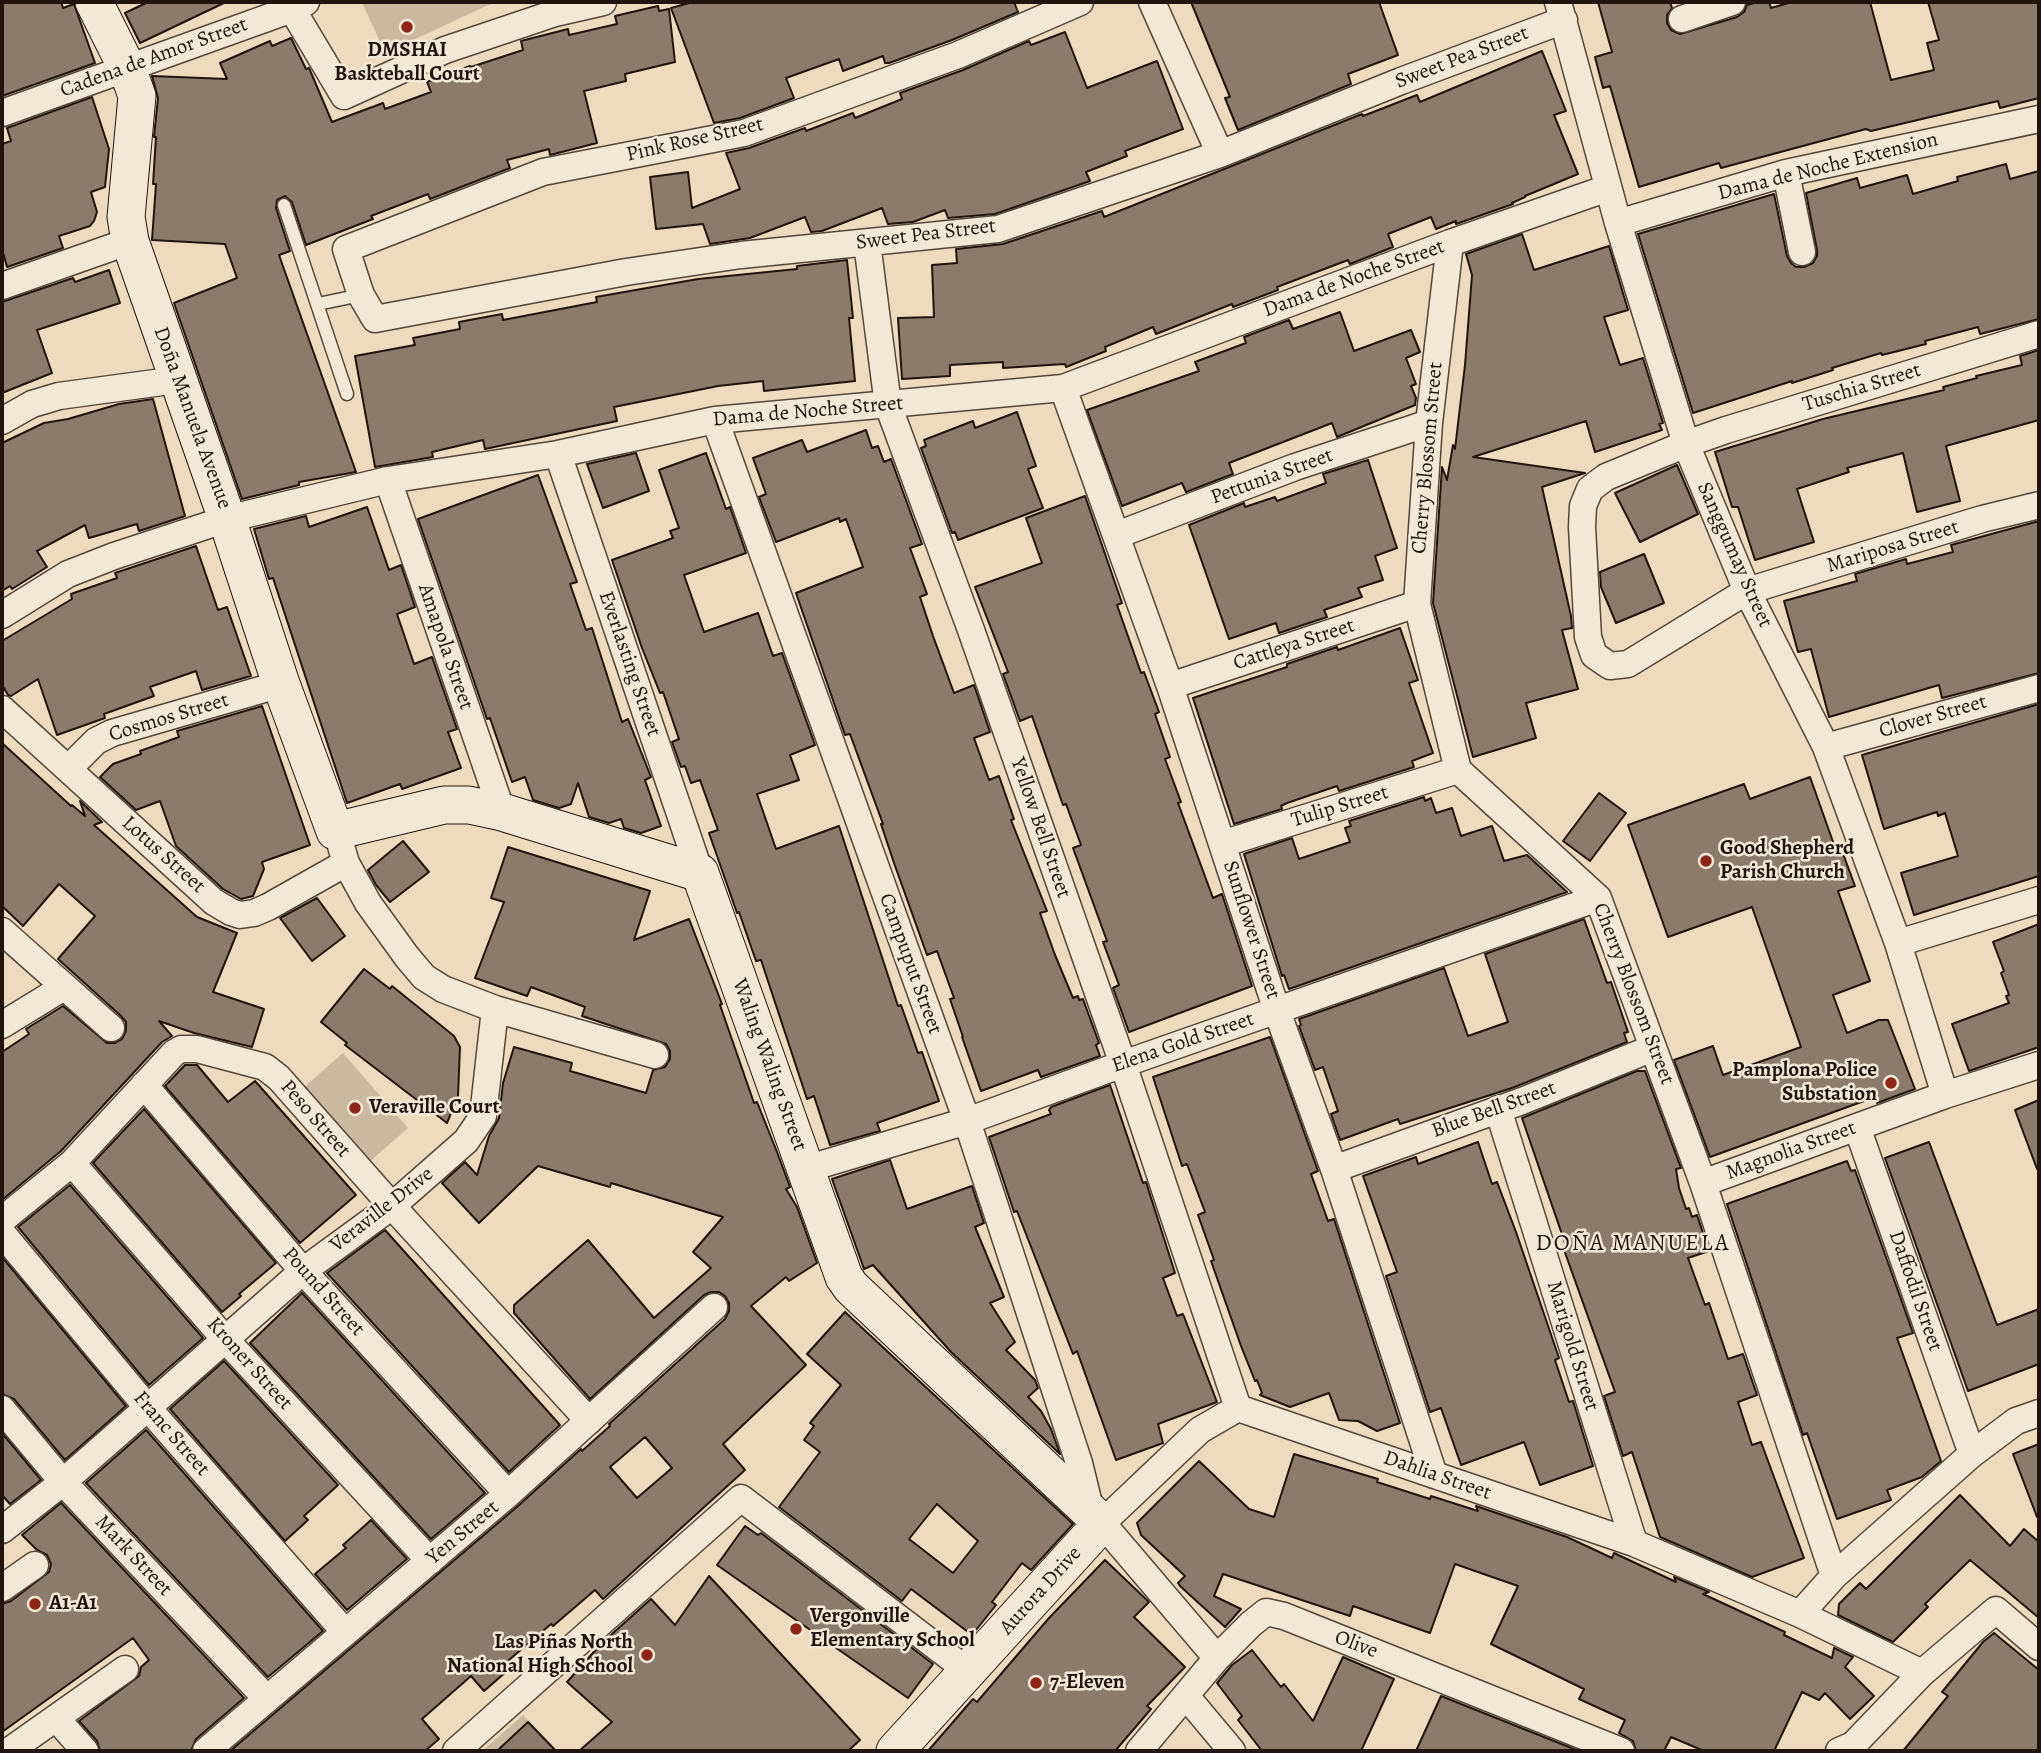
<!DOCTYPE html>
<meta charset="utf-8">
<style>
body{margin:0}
#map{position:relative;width:2041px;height:1753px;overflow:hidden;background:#eddabf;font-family:Alegreya,serif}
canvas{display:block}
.frame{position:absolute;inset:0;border:4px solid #22140d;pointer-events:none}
</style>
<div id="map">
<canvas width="2041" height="1753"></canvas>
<div class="frame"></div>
</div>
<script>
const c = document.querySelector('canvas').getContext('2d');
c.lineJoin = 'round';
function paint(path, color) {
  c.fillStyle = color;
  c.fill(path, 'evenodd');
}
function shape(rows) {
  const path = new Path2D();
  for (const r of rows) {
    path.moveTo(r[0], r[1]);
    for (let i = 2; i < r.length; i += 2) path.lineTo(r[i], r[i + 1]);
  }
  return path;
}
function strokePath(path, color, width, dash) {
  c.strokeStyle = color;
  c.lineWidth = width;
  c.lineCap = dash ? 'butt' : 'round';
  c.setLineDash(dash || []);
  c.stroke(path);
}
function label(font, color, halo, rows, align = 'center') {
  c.font = font + ' Alegreya,serif';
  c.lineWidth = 5;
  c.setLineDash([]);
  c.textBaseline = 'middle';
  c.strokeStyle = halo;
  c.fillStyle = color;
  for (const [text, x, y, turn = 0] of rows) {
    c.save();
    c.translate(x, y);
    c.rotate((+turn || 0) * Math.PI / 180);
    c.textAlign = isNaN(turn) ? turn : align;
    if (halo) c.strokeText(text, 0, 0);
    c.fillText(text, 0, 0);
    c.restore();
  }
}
const green = shape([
 [362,2,495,2,385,53],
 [343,1053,408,1128,367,1164,302,1089],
 [523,1715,558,1751,482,1751]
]);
const building = shape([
 [2,2,61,2,63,8,74,4,95,63,2,96,2,2],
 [148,2,226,2,140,43,125,13,148,2],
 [693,2,1014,2,1018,12,952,40,889,63,885,63,883,56,843,71,839,59,786,78,794,98,740,118,714,123,671,8,693,2],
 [1191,2,1379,2,1398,55,1348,74,1351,84,1238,130,1225,98,1230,97,1191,2],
 [1598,2,1670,2,1672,8,1667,15,1667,23,1671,30,1680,34,1737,17,1744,12,1747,5,1758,2,1769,2,1771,8,1792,2,1870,2,1891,80,1934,70,1927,43,1939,40,1928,2,2039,2,2039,98,2000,108,1998,101,1871,131,1866,129,1721,168,1719,163,1639,187,1610,86,1603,88,1595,57,1612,52,1598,2],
 [658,6,659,11,669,9,675,62,625,74,626,81,584,91,597,143,550,155,549,149,507,160,510,168,430,199,428,194,371,216,373,219,306,245,292,202,285,196,277,200,276,208,290,251,279,255,356,472,299,482,299,485,242,499,174,303,237,278,225,244,152,240,156,184,153,184,156,137,154,137,158,98,152,76,227,79,220,63,270,41,272,46,291,38,306,69,309,68,332,122,383,103,385,109,431,92,427,82,470,66,471,67,523,50,521,41,568,29,569,35,617,24,615,16,658,6],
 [1065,32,1087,88,1157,61,1183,129,1125,151,1127,156,1086,172,1090,181,995,214,948,218,945,210,913,222,888,224,882,208,822,231,811,232,805,217,750,238,710,244,703,224,656,229,650,177,688,172,692,208,740,189,726,153,749,148,805,128,806,131,853,113,855,118,902,99,900,93,963,70,1029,41,1031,45,1065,32],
 [1542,51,1566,111,1554,115,1578,174,1525,196,1525,197,1512,203,1513,204,1456,224,1456,221,1436,229,1431,217,1388,234,1393,247,1350,264,1348,260,1277,287,1278,290,1233,307,1232,304,1156,334,1153,327,1105,347,1106,351,1066,367,1065,364,1003,368,1003,362,950,365,950,376,902,379,898,318,934,317,932,265,957,263,956,249,1003,244,1102,211,1104,217,1362,114,1363,116,1417,95,1420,102,1542,51],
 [92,97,109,149,105,187,91,192,97,212,94,221,90,226,59,236,63,248,7,267,2,249,2,144,11,141,7,128,92,97],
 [2006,164,2010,179,2039,171,2039,319,1980,334,1978,327,1925,341,1926,344,1882,355,1881,353,1832,368,1833,370,1792,383,1792,381,1693,413,1638,234,1774,194,1787,256,1791,263,1796,267,1804,267,1813,263,1817,256,1817,250,1806,193,1857,178,1860,188,1907,175,1913,194,1958,181,1957,177,2006,164],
 [1522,234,1534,270,1609,246,1628,310,1604,317,1620,365,1643,358,1663,423,1659,424,1662,430,1595,452,1586,421,1473,457,1585,473,1542,487,1571,616,1572,628,1562,630,1578,689,1526,703,1536,738,1473,757,1433,603,1442,467,1447,480,1453,445,1455,449,1465,365,1472,275,1466,254,1522,234],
 [847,260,853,318,849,318,855,381,764,391,763,381,718,386,614,407,617,421,485,449,483,440,432,452,433,457,375,467,355,356,415,345,413,338,460,329,459,322,502,314,503,320,597,302,596,297,698,279,797,269,797,266,847,260],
 [109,270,120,303,37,330,52,373,2,393,2,302,73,278,75,282,109,270],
 [1340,312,1354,351,1411,330,1420,352,1406,358,1416,384,1411,386,1416,398,1415,405,1337,437,1332,423,1229,463,1233,474,1186,492,1182,483,1122,506,1087,410,1199,371,1195,362,1246,343,1244,337,1289,320,1293,329,1340,312],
 [2039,350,2039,420,1946,446,1960,501,1917,512,1903,453,1847,468,1849,472,1797,489,1814,542,1755,560,1738,507,1732,507,1715,452,1823,419,1944,390,1943,387,1977,378,1976,376,2022,365,2020,356,2039,350],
 [153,399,185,516,139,531,137,524,89,538,85,525,37,551,47,567,12,589,10,586,2,591,2,443,44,423,68,419,119,404,153,399],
 [1017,412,1036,466,1028,469,1043,508,958,540,955,532,952,533,921,448,926,446,924,440,973,421,975,428,1017,412],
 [866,430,872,448,878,446,884,462,891,459,922,544,910,548,927,594,920,597,933,636,954,693,974,685,990,732,974,738,989,780,999,776,1014,819,1011,820,1047,911,1040,913,1055,955,1073,998,1078,996,1079,1000,1083,999,1099,1043,1096,1045,1100,1056,1041,1077,1038,1070,981,1091,962,1037,963,1037,950,999,954,998,937,951,927,955,894,863,881,824,883,824,850,734,845,735,796,593,863,567,846,519,840,522,839,518,776,542,759,497,766,494,753,458,802,440,807,452,866,430],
 [636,453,649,491,603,508,587,464,636,453],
 [706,453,726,509,730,507,746,553,684,575,704,632,758,613,773,656,782,653,815,745,790,755,799,780,757,794,776,849,839,826,898,1006,901,1005,918,1053,922,1052,939,1101,877,1123,880,1131,830,1145,814,1096,807,1099,761,960,756,961,739,912,737,913,709,833,718,830,700,780,691,783,685,766,681,767,672,742,679,739,663,692,660,693,642,648,612,560,673,538,670,531,679,528,659,470,706,453],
 [1368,460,1397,548,1375,556,1383,580,1358,588,1362,597,1324,610,1327,617,1279,633,1276,623,1229,639,1189,525,1244,503,1245,507,1275,497,1277,501,1326,483,1323,474,1368,460],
 [1677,465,1698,514,1640,542,1615,493,1677,465],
 [538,475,577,582,570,584,586,630,592,628,622,722,628,719,651,777,645,780,661,826,641,833,624,828,621,819,609,823,589,817,578,783,571,804,559,808,533,800,525,777,512,782,490,718,487,719,418,519,538,475],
 [1085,496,1122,603,1117,605,1141,673,1144,672,1159,712,1155,714,1170,757,1165,759,1181,802,1178,803,1213,898,1222,894,1252,986,1129,1032,1113,988,1119,985,1103,942,1107,941,1073,848,1081,845,1066,804,1063,805,1032,716,1020,721,1003,674,1008,672,975,587,1042,563,1026,518,1085,496],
 [367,507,389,570,401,565,415,607,397,614,414,664,432,657,457,729,448,732,461,768,402,789,400,784,347,803,273,578,269,579,254,529,306,516,309,527,367,507],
 [2039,521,2039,673,1942,698,1939,685,1829,717,1811,649,1798,652,1784,601,1857,581,1855,574,1906,559,1907,564,1953,552,1951,545,2039,521],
 [196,546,218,610,227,607,251,676,202,690,196,671,150,687,154,696,104,714,105,718,57,735,38,679,11,696,8,695,2,685,2,641,72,599,71,594,117,578,115,573,196,546],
 [1644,554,1664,603,1616,623,1601,587,1600,572,1644,554],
 [1400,628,1418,680,1409,683,1433,753,1412,761,1414,767,1339,791,1337,786,1287,803,1281,806,1282,809,1234,824,1193,698,1287,667,1287,664,1337,647,1338,650,1400,628],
 [2039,704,2039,876,1914,915,1901,873,1958,856,1945,813,1938,816,1937,812,1884,829,1862,755,2039,704],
 [262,706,310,845,262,862,264,869,253,896,241,899,223,889,176,846,160,801,136,810,100,777,113,764,141,754,140,751,179,737,177,731,262,706],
 [2,743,71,806,72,805,85,816,80,801,102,822,94,825,197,917,237,933,213,992,264,1009,252,1047,194,1033,159,1021,172,1036,162,1042,61,1151,2,1200,2,1052,29,1034,26,1029,63,1006,107,1043,115,1043,122,1039,126,1031,126,1022,121,1016,58,959,95,916,59,884,23,926,2,906,2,743],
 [1810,777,1837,853,1842,851,1855,886,1838,891,1870,981,1833,995,1847,1033,1879,1020,1888,1020,1915,1089,1877,1103,1875,1097,1710,1157,1674,1060,1713,1046,1723,1075,1801,1047,1752,907,1668,937,1628,825,1744,784,1750,799,1810,777],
 [1599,793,1626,813,1590,861,1563,841,1599,793],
 [1424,797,1425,801,1431,798,1436,813,1452,808,1461,836,1492,826,1504,861,1527,855,1567,892,1289,989,1284,975,1282,976,1244,854,1292,838,1299,859,1350,842,1345,828,1351,826,1349,821,1424,797],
 [403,841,429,872,390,902,376,885,368,870,403,841],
 [508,847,650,891,634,940,689,919,722,1004,720,1005,754,1103,757,1102,777,1152,790,1187,786,1189,797,1207,817,1263,789,1281,786,1277,751,1306,806,1365,723,1444,745,1470,603,1599,595,1590,553,1626,551,1624,509,1660,514,1665,484,1691,471,1676,422,1719,439,1739,425,1751,230,1751,518,1506,581,1449,582,1451,610,1426,609,1424,725,1319,729,1311,729,1303,725,1296,719,1292,711,1292,704,1295,590,1399,514,1313,514,1305,588,1240,654,1318,711,1268,693,1252,723,1217,611,1183,610,1187,538,1166,479,1223,442,1183,465,1162,477,1175,489,1136,499,1118,503,1083,514,1047,572,1063,570,1071,646,1093,653,1070,665,1067,670,1059,670,1051,666,1044,582,1016,585,1007,531,987,527,996,475,978,504,902,491,898,508,847],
 [645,1437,672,1468,637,1498,610,1467,645,1437],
 [317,898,345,936,312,961,280,918,317,898],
 [1584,919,1607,983,1611,982,1628,1032,1624,1033,1627,1042,1512,1088,1400,1124,1398,1119,1340,1140,1331,1114,1338,1111,1323,1067,1315,1070,1299,1026,1301,1025,1299,1019,1444,968,1468,1036,1508,1022,1485,954,1584,919],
 [2039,924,2039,1047,1969,1071,1952,1024,2009,1003,2006,996,2009,995,2001,973,2004,971,1993,942,2039,924],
 [364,969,390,989,392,986,454,1036,460,1047,458,1096,447,1123,345,1045,347,1043,321,1022,364,969],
 [1270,1037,1318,1171,1311,1174,1328,1221,1334,1219,1400,1423,1377,1431,1358,1421,1339,1420,1329,1393,1290,1407,1260,1395,1262,1393,1257,1380,1255,1381,1241,1346,1211,1261,1214,1260,1198,1215,1205,1212,1187,1164,1182,1166,1153,1077,1270,1037],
 [185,1065,197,1065,228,1102,255,1081,356,1195,300,1243,165,1086,185,1065],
 [1637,1071,1645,1071,1681,1168,1676,1169,1679,1188,1686,1209,1689,1208,1692,1217,1697,1215,1709,1251,1688,1258,1705,1305,1709,1303,1728,1359,1743,1354,1757,1395,1738,1402,1752,1445,1761,1442,1804,1558,1752,1577,1660,1537,1632,1452,1623,1456,1604,1396,1615,1392,1563,1247,1566,1246,1522,1118,1637,1071],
 [1110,1085,1143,1183,1146,1182,1175,1273,1163,1278,1177,1316,1183,1314,1217,1402,1158,1424,1163,1443,1116,1460,1077,1351,1073,1354,1017,1211,1014,1212,989,1137,1051,1114,1049,1110,1051,1107,1110,1085],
 [2039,1100,2039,1169,2037,1169,2015,1110,2039,1100],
 [144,1109,276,1263,239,1294,241,1296,222,1312,93,1163,144,1109],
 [1478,1142,1492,1184,1497,1182,1516,1232,1559,1358,1555,1360,1569,1402,1573,1401,1593,1466,1540,1485,1524,1442,1461,1465,1441,1408,1430,1412,1386,1276,1397,1272,1363,1176,1416,1157,1418,1164,1478,1142],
 [1929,1142,1997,1325,2039,1309,2039,1364,1968,1391,1885,1158,1929,1142],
 [890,1160,907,1209,972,1186,984,1223,975,1227,1004,1297,990,1303,1015,1342,1006,1350,1035,1380,1038,1388,1028,1397,1041,1411,1051,1429,1060,1454,951,1352,873,1265,864,1269,832,1179,890,1160],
 [1847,1161,1851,1171,1855,1170,1913,1333,1897,1338,1941,1461,1922,1477,1887,1490,1891,1500,1837,1519,1807,1433,1803,1435,1727,1204,1847,1161],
 [70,1185,203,1338,149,1385,18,1227,70,1185],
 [385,1230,560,1425,509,1472,327,1273,385,1230],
 [2,1257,126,1406,65,1460,14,1399,2,1394,2,1257],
 [302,1293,485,1493,431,1539,250,1343,302,1293],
 [845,1312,1073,1524,1031,1570,1022,1563,992,1602,996,1605,972,1635,911,1589,902,1601,779,1507,820,1452,804,1440,814,1426,810,1423,841,1385,807,1354,845,1312],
 [937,1504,978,1541,953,1573,909,1539,937,1504],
 [224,1361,338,1485,304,1516,308,1520,285,1541,170,1409,224,1361],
 [146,1430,323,1631,268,1677,86,1483,146,1430],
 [2,1433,41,1480,10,1504,2,1495,2,1433],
 [2039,1444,2039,1517,2037,1517,2013,1454,2039,1444],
 [1294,1454,1378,1479,1377,1482,1430,1499,1431,1496,1478,1511,1476,1506,1567,1537,1612,1558,1614,1553,1676,1582,1674,1577,1709,1592,1703,1594,1785,1632,1784,1635,1832,1658,1834,1648,1853,1657,1845,1667,1874,1696,1850,1719,1825,1693,1819,1700,1802,1692,1774,1751,1704,1751,1671,1737,1664,1751,1636,1751,1633,1741,1619,1733,1625,1720,1579,1699,1584,1689,1491,1644,1518,1586,1455,1564,1430,1633,1353,1606,1350,1616,1223,1574,1214,1596,1241,1609,1225,1627,1180,1586,1178,1583,1185,1576,1141,1535,1137,1523,1199,1461,1249,1509,1274,1517,1294,1454],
 [1960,1495,2010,1546,2024,1529,2039,1542,2039,1618,1970,1560,1925,1604,1928,1607,1893,1642,1838,1615,1839,1604,1860,1583,1866,1589,1960,1495],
 [61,1503,244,1698,196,1739,191,1751,100,1751,97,1741,79,1721,139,1676,141,1667,149,1660,133,1638,2,1732,2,1604,11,1601,49,1572,51,1564,47,1555,37,1550,22,1535,61,1503],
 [371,1520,407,1559,347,1610,315,1574,346,1548,343,1545,371,1520],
 [745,1526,758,1535,761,1533,933,1664,908,1698,717,1565,745,1526],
 [1105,1560,1149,1602,1134,1617,1185,1667,1147,1706,1151,1709,1115,1751,928,1751,973,1699,977,1702,1049,1618,1105,1560],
 [709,1576,860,1740,848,1751,579,1751,612,1722,567,1682,602,1643,651,1599,675,1625,709,1576],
 [1994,1633,2039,1670,2039,1751,1903,1751,1948,1696,1942,1692,1983,1642,1994,1633],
 [1252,1650,1281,1687,1284,1684,1313,1721,1343,1657,1394,1679,1361,1751,1262,1751,1238,1720,1242,1716,1217,1683,1232,1665,1252,1650],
 [1441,1696,1579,1751,1416,1751,1441,1696],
 [528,1722,556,1751,497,1751,528,1722]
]);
const lane = shape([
 [284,205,347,394],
 [318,304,361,295]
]);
const street = shape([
 [1080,2,958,55,744,133,543,172,346,249,361,295,375,319,626,272,741,255,998,229,1220,154,1401,81,1564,20],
 [1152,2,1220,154],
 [1558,2,1618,223,1686,444,1747,591,1826,747,1898,943,1945,1095],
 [292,9,344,96,445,50,555,13,603,2],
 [1682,19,1732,2],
 [2,113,292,9,306,2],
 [1786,173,1802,252],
 [1618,223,1786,173,2039,119],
 [867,243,888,405,971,630,1123,1064,1238,1408],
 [1450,243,1429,423,1417,604,1458,770,1598,898,1703,1183,1834,1576],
 [2,286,130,241],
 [2039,334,1726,430,1686,444,1606,477,1590,489,1583,506,1582,527,1588,637,1594,655,1610,666,1628,664,1747,591,1982,519,2039,505],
 [1063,388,1170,686,1277,1011,1334,1169,1434,1475],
 [715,420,967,1121,1079,1463,1091,1512],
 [2,421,32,404,59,396,177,380],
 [558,454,700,873],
 [388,480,502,812],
 [1117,535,1295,467,1429,423],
 [2,615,68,574,114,556,227,519,388,480,558,454,715,420,1063,388,1450,243,1608,188],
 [1170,686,1417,604],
 [2,709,214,902,231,912,240,915,254,913,268,907,346,863],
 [1826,747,2039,688],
 [68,769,96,741,112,733,281,684],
 [1222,844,1458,770],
 [341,846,346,863,368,903,407,957,424,977,443,989,495,1009,655,1055],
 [2,931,111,1028],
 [1898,943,2039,900],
 [2,1025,64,987],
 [144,1085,303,1271,508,1494],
 [1498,1109,1634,1543],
 [1857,1127,1972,1454],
 [72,1163,224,1338,430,1561],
 [806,1169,967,1121,1123,1064,1598,898],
 [1334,1169,1522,1101,1653,1048],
 [1703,1183,1945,1095,2039,1065],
 [2,1220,72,1163,174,1053,181,1049,197,1049,265,1067,279,1078,392,1206,589,1421],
 [2,1233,147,1407,344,1631],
 [2,1409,63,1482,267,1699],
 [2,1530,63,1482,303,1271,392,1206,466,1141,483,1116,495,1009],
 [2,1588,35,1565],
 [1800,1614,1834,1576,1972,1454,2016,1421,2039,1413],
 [1217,1658,1102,1523,1200,1430,1238,1408,1634,1543,1800,1614,1922,1673],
 [1186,1696,1232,1751],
 [56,1718,85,1751],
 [9,1751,125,1669],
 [206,1751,508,1494,714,1307],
 [456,1751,741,1498,968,1671],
 [1139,1751,1217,1658,1251,1624,1266,1612,1284,1616,1621,1751],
 [1839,1751,1853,1745,1922,1673,1996,1610,2039,1647]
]);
const secondary = shape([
 [94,2,127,68,137,96,126,217,130,241,227,519,281,684,335,831,444,805,469,805,502,812,700,873,844,1277,851,1287,1102,1523,895,1751]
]);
const markers = [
 [407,27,7,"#8f2418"],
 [1706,861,7,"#8f2418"],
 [1891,1083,7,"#8f2418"],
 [355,1108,7,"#8f2418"],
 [35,1604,7,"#8f2418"],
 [796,1629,7,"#8f2418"],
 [647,1655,7,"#8f2418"],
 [1036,1683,7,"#8f2418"]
];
const poiNames = [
 ["DMSHAI",407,51,"center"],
 ["Baskteball Court",407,75,"center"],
 ["Good Shepherd",1720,849],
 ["Parish Church",1720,873],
 ["Pamplona Police",1877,1071,"right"],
 ["Substation",1877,1095,"right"],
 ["Veraville Court",369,1108],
 ["A1-A1",49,1604],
 ["Vergonville",810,1617],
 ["Elementary School",810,1641],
 ["Las Piñas North",633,1643,"right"],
 ["National High School",633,1667,"right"],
 ["7-Eleven",1050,1683]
];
const streetNames = [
 ["Cadena de Amor Street",154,58,-20],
 ["Sweet Pea Street",1462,58,-21],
 ["Pink Rose Street",695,140,-13],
 ["Dama de Noche Extension",1828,167,-14],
 ["Sweet Pea Street",926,235,-7],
 ["Dama de Noche Street",1354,279,-20],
 ["Tuschia Street",1862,388,-17],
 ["Dama de Noche Street",808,412,-5],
 ["Doña Manuela Avenue",192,418,70],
 ["Cherry Blossom Street",1428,458,-85],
 ["Pettunia Street",1272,477,-20],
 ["Mariposa Street",1893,547,-17],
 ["Sanggumay Street",1734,555,66],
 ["Cattleya Street",1294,645,-18],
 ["Amapola Street",445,647,71],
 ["Everlasting Street",629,664,71],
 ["Clover Street",1933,717,-16],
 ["Cosmos Street",169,718,-17],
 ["Tulip Street",1340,807,-17],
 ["Yellow Bell Street",1040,828,71],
 ["Lotus Street",163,855,42],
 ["Sunflower Street",1251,930,72],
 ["Campuput Street",910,964,70],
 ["Cherry Blossom Street",1633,994,69],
 ["Elena Gold Street",1183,1043,-19],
 ["Waling Waling Street",769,1065,70],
 ["Blue Bell Street",1494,1110,-20],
 ["Peso Street",315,1119,49],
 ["Magnolia Street",1791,1151,-20],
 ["Veraville Drive",382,1210,-38],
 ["Daffodil Street",1915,1291,71],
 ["Pound Street",323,1292,48],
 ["Marigold Street",1572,1346,73],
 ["Kroner Street",249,1364,48],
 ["Franc Street",171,1434,49],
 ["Dahlia Street",1437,1476,19],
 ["Yen Street",463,1533,-40],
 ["Mark Street",133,1556,47],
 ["Aurora Drive",1041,1591,-48],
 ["Olive",1356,1645,21]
];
const neighbourhoodNames = [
 ["DOÑA MANUELA",1633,1244]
];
paint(green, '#cab8a1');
paint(building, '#8c7b6a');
strokePath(building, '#22140d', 2);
strokePath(lane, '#55463a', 15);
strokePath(street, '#55463a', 29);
strokePath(secondary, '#22140d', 39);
strokePath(lane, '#f3e7d5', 12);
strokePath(street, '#f3e7d5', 26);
strokePath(secondary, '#f3e7d5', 37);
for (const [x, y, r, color] of markers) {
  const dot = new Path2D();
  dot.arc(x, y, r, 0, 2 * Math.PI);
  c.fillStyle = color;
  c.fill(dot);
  strokePath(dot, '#f3e7d5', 2.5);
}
label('bold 21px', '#22140d', '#f3e7d5', poiNames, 'left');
label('21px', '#22140d', '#f3e7d5', streetNames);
c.letterSpacing = '2px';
label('23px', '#22140d', '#f3e7d5', neighbourhoodNames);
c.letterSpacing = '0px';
</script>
